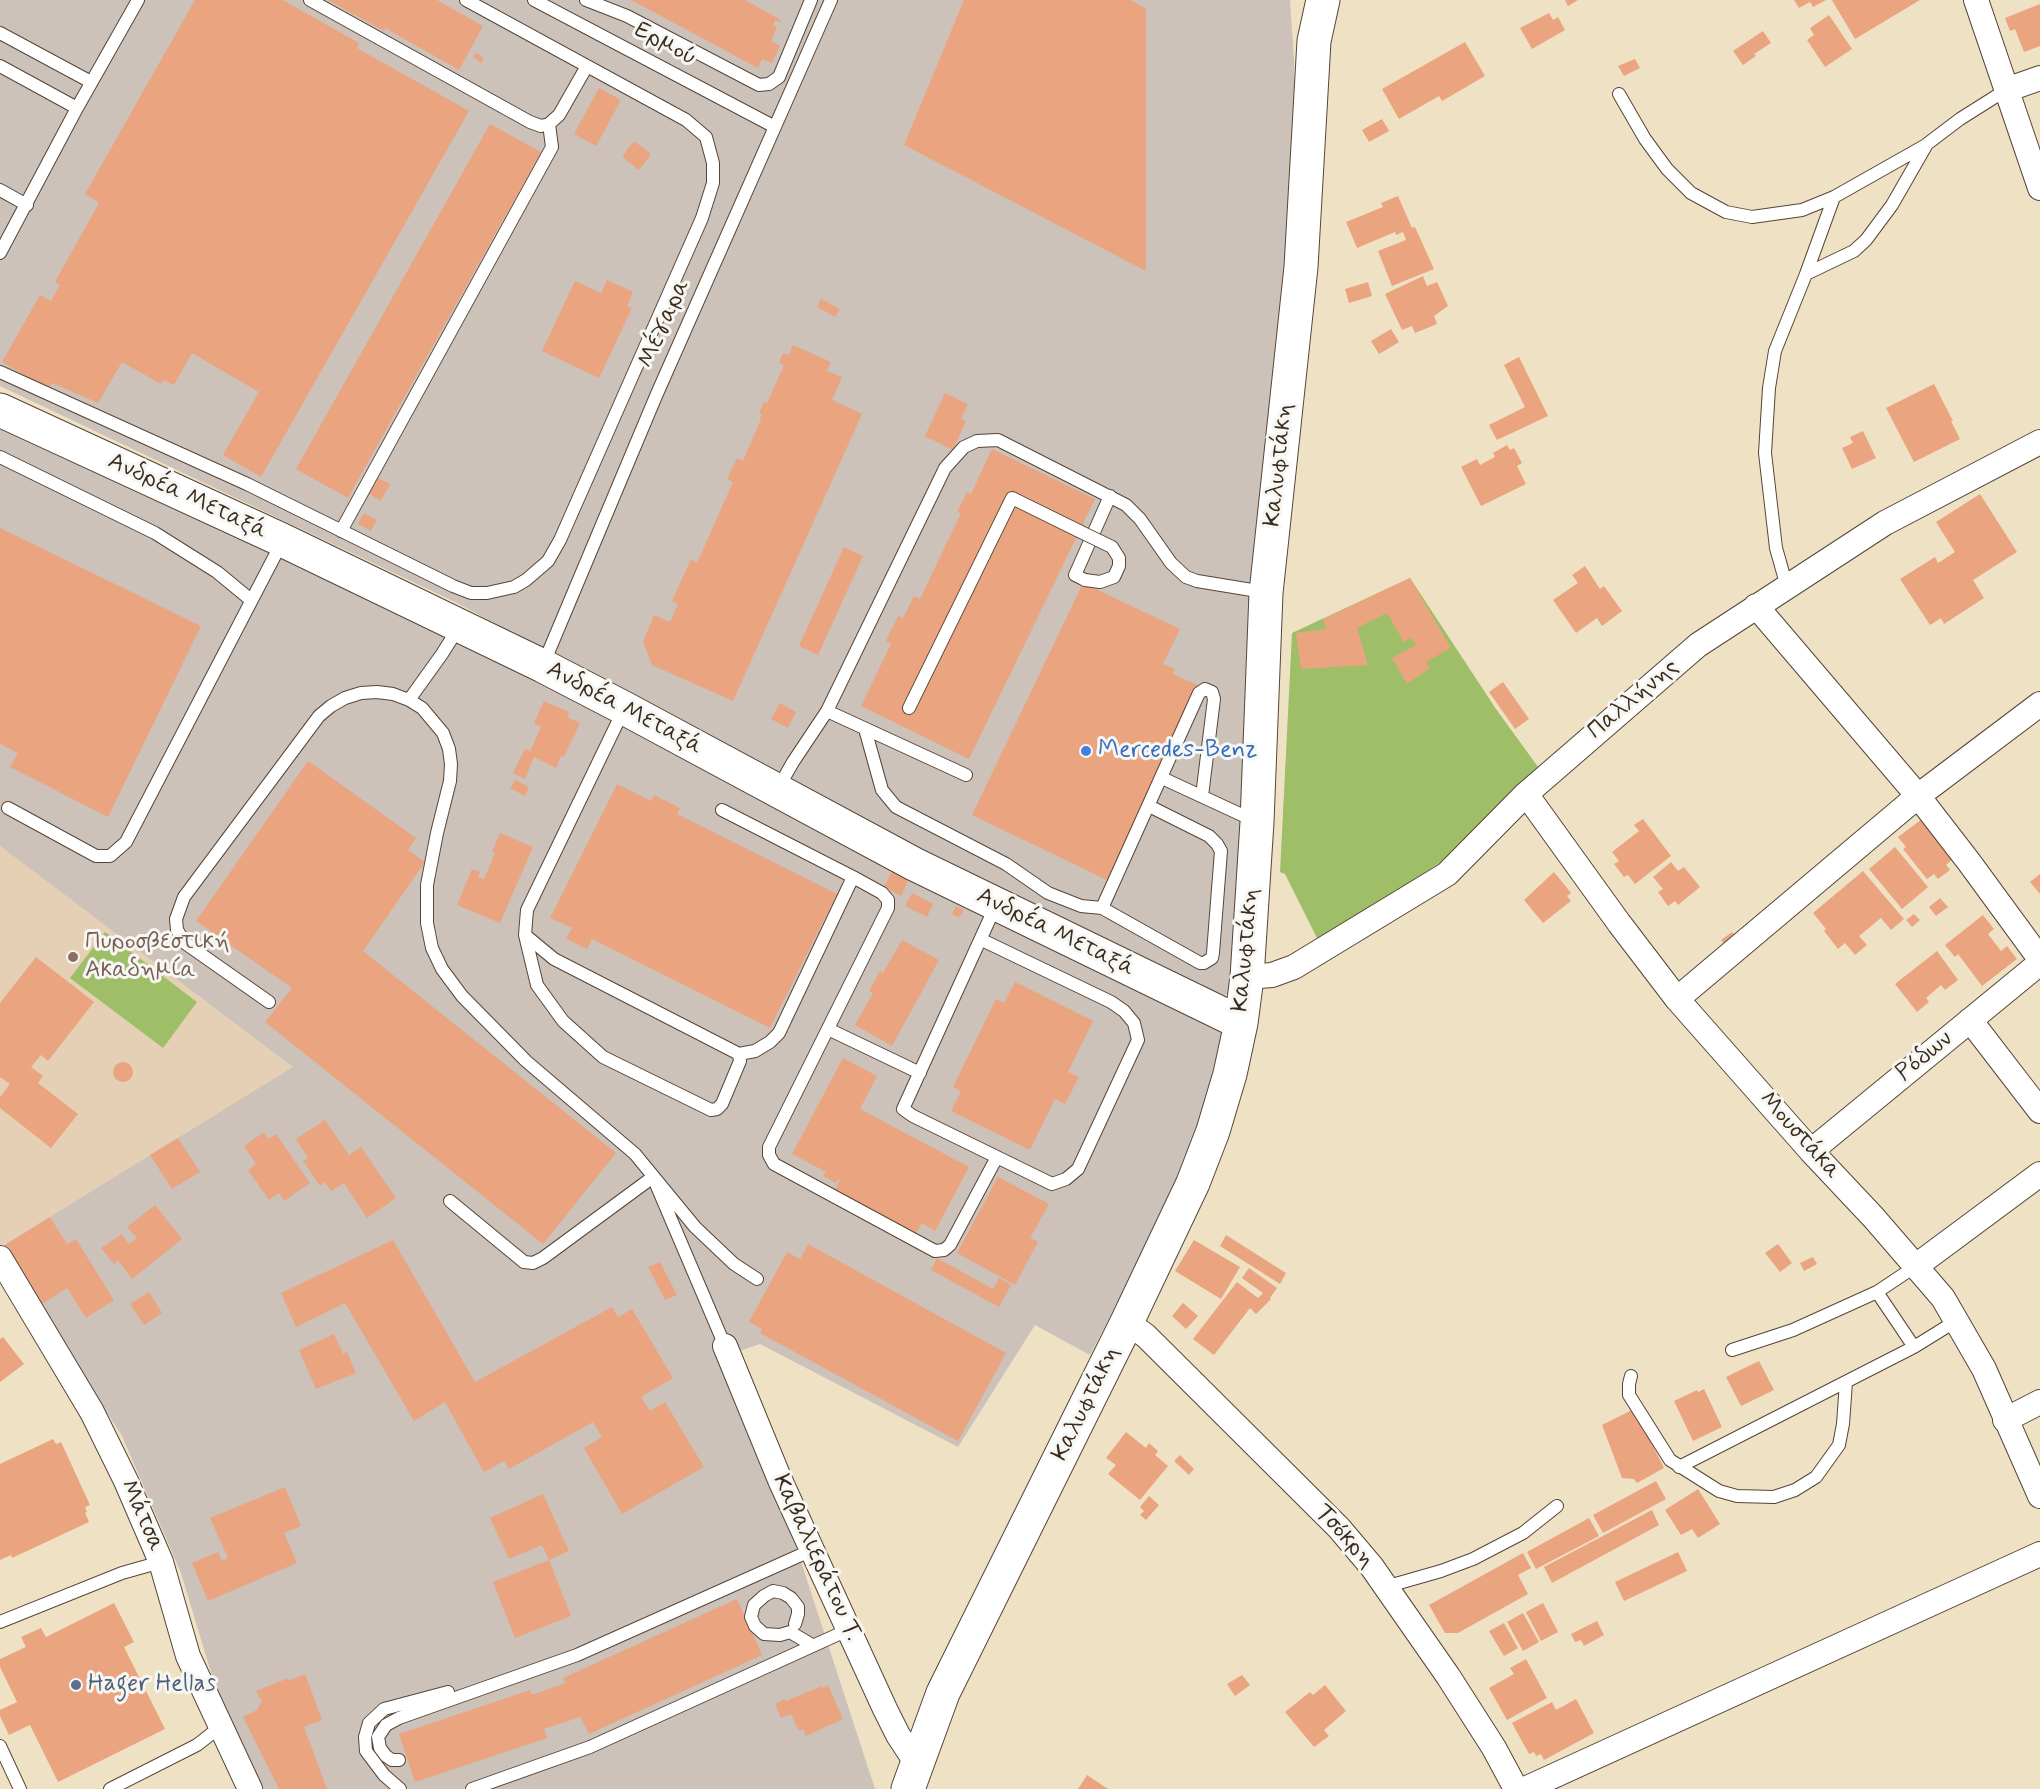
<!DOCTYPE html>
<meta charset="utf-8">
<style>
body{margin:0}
canvas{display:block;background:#efe1c4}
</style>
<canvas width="2040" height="1789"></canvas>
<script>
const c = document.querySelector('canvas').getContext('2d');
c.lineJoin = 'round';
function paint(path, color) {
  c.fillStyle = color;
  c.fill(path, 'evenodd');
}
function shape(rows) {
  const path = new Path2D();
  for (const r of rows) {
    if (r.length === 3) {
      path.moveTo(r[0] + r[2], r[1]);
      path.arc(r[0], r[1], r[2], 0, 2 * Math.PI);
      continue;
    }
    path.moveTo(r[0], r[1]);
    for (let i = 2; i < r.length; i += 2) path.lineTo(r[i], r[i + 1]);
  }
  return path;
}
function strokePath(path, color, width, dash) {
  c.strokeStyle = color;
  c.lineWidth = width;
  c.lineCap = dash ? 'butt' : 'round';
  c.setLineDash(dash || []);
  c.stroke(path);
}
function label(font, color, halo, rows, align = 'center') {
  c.font = font + ' Mynerve,sans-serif';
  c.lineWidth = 6;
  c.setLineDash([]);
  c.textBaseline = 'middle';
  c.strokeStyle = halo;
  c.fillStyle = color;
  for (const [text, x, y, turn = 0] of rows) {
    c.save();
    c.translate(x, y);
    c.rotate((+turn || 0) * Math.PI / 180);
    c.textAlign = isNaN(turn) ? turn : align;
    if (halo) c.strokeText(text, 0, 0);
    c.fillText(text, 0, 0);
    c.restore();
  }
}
const built = shape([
 [0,846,294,1067,1,1247,0,1245]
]);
const industrial = shape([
 [0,0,1290,0,1294,60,1294,194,1237,988,1221,998,836,807,457,603,0,386],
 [0,420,353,588,1215,1023,1229,1040,1172,1196,1090,1355,1035,1325,958,1447,760,1344,719,1358,792,1534,875,1789,261,1789,216,1689,181,1573,122,1436,1,1247,293,1067,0,846]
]);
const green = shape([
 [1410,578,1496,709,1541,771,1462,848,1319,942,1285,874,1280,872,1292,633],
 [105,932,197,1002,163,1048,70,978]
]);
const building = shape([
 [195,0,283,0,359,43,357,48,469,111,261,477,223,455,259,392,192,353,174,385,164,380,161,384,122,362,98,403,52,383,48,389,2,362,40,295,51,301,60,285,55,282,99,203,85,194],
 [328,0,437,0,483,26,459,70,385,28,384,31],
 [631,0,745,0,781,20,780,22,775,20,773,25,777,27,771,41,780,46,772,63,762,59,758,68],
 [964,0,1131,0,1146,9,1146,271,904,145],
 [1565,0,1578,0,1568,6],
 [1794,0,1826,0,1813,7,1810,2,1799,8],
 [1832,0,1920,0,1855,39],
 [2040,4,2040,46,2024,52,2015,29,2010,31,2005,18],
 [1549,13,1553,20,1558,17,1565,30,1532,49,1520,28],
 [1829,15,1852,49,1825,67,1807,40,1814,35,1810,28],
 [1763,31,1771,43,1754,54,1756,56,1743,65,1733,51],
 [1465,42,1485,76,1442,101,1439,96,1399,119,1382,89],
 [476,53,484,58,481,63,473,57],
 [1635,59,1640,68,1624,76,1618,66],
 [599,88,621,100,596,146,574,134],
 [1382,119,1389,131,1369,142,1362,130],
 [490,124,541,152,348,498,296,469],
 [634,141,651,154,639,170,624,158,623,155],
 [1398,196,1412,228,1415,227,1434,269,1392,286,1378,251,1406,240,1403,232,1396,235,1395,232,1357,248,1346,222,1383,207,1381,203],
 [1423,276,1427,286,1437,282,1448,306,1434,316,1437,324,1415,333,1412,326,1402,330,1385,294],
 [607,280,633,292,627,306,632,308,599,378,542,351,575,281,601,293],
 [1368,282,1372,296,1349,303,1345,289],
 [821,299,840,309,835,317,817,307],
 [1391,329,1399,342,1379,354,1371,341],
 [793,345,831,362,827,371,842,377,832,400,862,414,733,701,652,665,643,642,654,615,670,622,678,604,672,601,691,559,697,563,733,482,727,479,737,458,743,461,761,419,760,418,762,414,759,413,764,402,767,403,784,365,779,363,783,353,789,355],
 [1519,357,1548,416,1497,440,1489,425,1525,407,1504,365],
 [1934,384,1953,421,1951,421,1960,439,1914,462,1886,408],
 [945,393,968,404,961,419,966,421,953,450,925,436],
 [1863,431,1876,458,1852,469,1842,448,1853,443,1850,437],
 [1507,445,1510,450,1514,448,1522,463,1517,466,1526,484,1481,506,1461,467,1477,459,1480,465,1495,457,1493,453],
 [992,449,1095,499,969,759,861,706,891,644,886,641,898,616,903,618,914,596,920,599,961,513,957,512,967,492,971,494],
 [378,478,390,484,381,501,369,494],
 [1980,494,2017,552,1973,580,1984,598,1944,624,1941,618,1930,625,1900,579,1935,557,1938,563,1955,552,1936,522],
 [364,513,377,520,371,531,358,524],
 [0,528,201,626,108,817,10,767,18,753,0,744],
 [844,547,863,556,818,655,799,646],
 [1585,566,1600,589,1604,586,1622,611,1602,626,1597,618,1576,633,1553,600,1578,583,1572,575],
 [1410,578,1451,648,1426,662,1430,668,1407,684,1392,658,1416,645,1411,638,1404,642,1387,613,1357,628,1368,665,1301,669,1296,633,1326,629,1323,619],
 [1083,583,1180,629,1163,664,1175,669,1173,674,1200,686,1107,880,972,815],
 [1503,682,1529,719,1515,729,1489,692],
 [544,701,569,712,567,717,580,723,564,757,561,756,556,768,534,757,525,779,513,773,525,749,530,751,541,727,534,723],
 [780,703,796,712,788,728,771,719],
 [308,761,416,838,408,850,425,862,363,951,616,1153,543,1244,265,1022,292,988,196,921],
 [515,780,529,787,525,796,510,788],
 [617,784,651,801,654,795,680,808,677,814,837,894,770,1028,592,939,587,949,566,939,572,928,550,918],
 [1643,819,1671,856,1635,884,1628,875,1624,877,1614,864,1619,861,1612,852,1639,831,1634,825],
 [1922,819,1954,858,1946,865,1950,870,1938,879,1934,874,1927,879,1903,849,1906,847,1898,837],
 [500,833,533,847,500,923,457,905,472,869,480,872,478,877,484,879,495,853,492,852],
 [1895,847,1928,887,1902,909,1869,869],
 [1671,862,1678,871,1684,867,1700,887,1678,905,1675,901,1668,906,1658,892,1663,889,1653,877],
 [894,867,911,875,901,896,884,887],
 [1863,871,1904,919,1891,930,1881,918,1859,936,1867,945,1855,955,1845,943,1838,949,1824,931,1826,929,1813,913],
 [1554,872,1571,893,1567,896,1571,901,1543,923,1524,900],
 [2040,874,2040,894,2030,882],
 [912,893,933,904,927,917,905,906],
 [1940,898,1948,907,1936,916,1929,907],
 [956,906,964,910,959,918,952,914],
 [1914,914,1920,920,1912,927,1906,920],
 [1983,915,1994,929,1988,934,2001,951,2007,946,2017,959,1982,986,1958,954,1955,957,1945,945],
 [1732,932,1739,941,1729,949,1721,940],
 [902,940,939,960,892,1046,855,1025,873,993,869,991,880,971,883,973],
 [1937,951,1958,980,1945,990,1941,985,1926,998,1929,1002,1917,1012,1895,984],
 [36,957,94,1002,48,1061,41,1055,31,1067,43,1076,38,1083,78,1114,51,1148,0,1108,0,1097,10,1084,0,1077,0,1003],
 [1015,982,1093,1021,1068,1072,1079,1077,1065,1104,1055,1099,1030,1150,951,1111,961,1091,953,1087,996,999,1004,1003],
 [843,1058,877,1076,860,1109,969,1167,935,1231,922,1223,914,1237,833,1194,840,1180,838,1179,836,1183,823,1176,826,1172,792,1154],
 [123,1072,10],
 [325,1120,349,1155,361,1147,396,1198,367,1218,344,1183,331,1191,325,1182,320,1186,303,1161,308,1158,296,1139],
 [264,1132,268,1139,276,1134,310,1183,284,1201,279,1193,269,1200,248,1170,256,1164,244,1146],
 [178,1138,200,1172,172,1189,150,1155],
 [998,1177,1049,1204,1030,1238,1038,1242,1015,1285,957,1253],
 [155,1205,182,1239,132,1279,118,1260,114,1264,101,1248,122,1234,129,1244,137,1238,127,1227],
 [50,1217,67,1244,76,1239,114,1300,86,1318,67,1288,42,1304,5,1245],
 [1226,1235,1286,1273,1280,1284,1220,1246],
 [393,1240,475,1382,612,1307,618,1317,632,1309,673,1378,641,1397,650,1411,665,1402,704,1467,622,1514,584,1448,602,1437,593,1422,509,1469,504,1461,484,1472,445,1402,414,1421,345,1303,296,1327,281,1293],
 [1194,1240,1240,1267,1221,1299,1175,1271],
 [808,1244,1006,1353,958,1441,760,1333,762,1329,749,1322,787,1252,800,1259],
 [1778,1244,1792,1263,1780,1272,1765,1253],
 [1813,1257,1817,1264,1804,1271,1800,1263],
 [937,1258,993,1289,999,1278,1011,1285,999,1307,931,1270],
 [660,1262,677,1295,665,1300,648,1267],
 [1249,1268,1277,1288,1270,1298,1271,1299,1256,1314,1250,1308,1214,1355,1193,1339,1237,1282,1258,1298,1263,1293,1242,1278],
 [149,1292,162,1313,144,1325,130,1304],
 [1183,1303,1198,1316,1186,1329,1172,1316],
 [334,1334,343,1354,347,1352,356,1373,316,1389,299,1350],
 [3,1337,24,1364,0,1382,0,1339],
 [1759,1361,1774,1390,1741,1406,1726,1377],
 [1704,1389,1722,1427,1693,1441,1674,1401,1697,1390,1698,1392],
 [1634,1409,1664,1468,1637,1483,1634,1479,1622,1478,1602,1425],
 [1126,1432,1146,1448,1149,1443,1158,1451,1155,1455,1168,1466,1140,1500,1108,1474,1116,1465,1106,1458],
 [53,1439,56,1444,61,1442,90,1505,85,1507,87,1512,85,1513,89,1522,12,1558,11,1555,0,1560,0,1464],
 [1180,1455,1194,1469,1189,1475,1174,1461],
 [1656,1481,1666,1499,1603,1533,1593,1515],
 [285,1487,301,1526,284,1533,297,1563,208,1601,192,1563,218,1552,222,1561,228,1558,210,1518],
 [1698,1489,1720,1524,1698,1538,1692,1529,1681,1535,1665,1510],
 [543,1494,569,1551,549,1560,542,1545,509,1559,490,1518],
 [1149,1496,1159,1505,1146,1520,1140,1515,1144,1511,1140,1507],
 [1652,1510,1659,1525,1552,1583,1544,1567],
 [1589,1518,1599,1536,1536,1569,1527,1552],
 [1678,1552,1687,1571,1624,1601,1615,1582],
 [1523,1553,1531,1568,1518,1575,1528,1594,1458,1633,1445,1633,1429,1605],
 [549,1560,571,1616,515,1638,493,1582],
 [737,1599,762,1655,589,1734,580,1717,544,1729,547,1738,415,1782,399,1734,530,1690,532,1695,565,1683,563,1678],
 [114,1603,134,1642,124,1647,165,1729,58,1782,30,1725,9,1735,0,1716,0,1710,17,1702,0,1667,0,1659,26,1647,21,1637,41,1628,46,1637],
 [1543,1603,1558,1632,1541,1641,1526,1612],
 [1523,1613,1539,1642,1523,1651,1507,1622],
 [1597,1621,1604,1635,1584,1646,1581,1640,1575,1642,1571,1634],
 [1504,1623,1518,1648,1504,1656,1489,1631],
 [1526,1659,1547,1698,1507,1720,1489,1688,1514,1674,1510,1668],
 [305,1674,322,1720,304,1727,327,1789,279,1789,243,1717,257,1710,262,1701,256,1691,288,1678,288,1681],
 [1242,1675,1250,1685,1235,1696,1227,1684],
 [828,1685,843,1719,806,1736,803,1729,799,1731,791,1714,781,1718,775,1704,785,1699,786,1701,822,1686,822,1688],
 [1325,1685,1346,1711,1324,1730,1329,1736,1314,1747,1285,1712,1310,1692,1313,1695],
 [1576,1699,1594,1733,1544,1760,1541,1754,1536,1756,1534,1752,1529,1754,1512,1723,1552,1702,1556,1710],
 [1087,1775,1108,1789,1078,1789]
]);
const lane = shape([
 [310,0,530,122,541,126,549,124,559,115,587,66],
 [534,0,775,127],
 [586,0,627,16,759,85,769,84,779,77,811,0],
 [0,33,91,82],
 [0,66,77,108],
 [1619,94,1645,139,1667,169,1691,193,1726,212,1752,217,1802,210,1834,197,1926,145],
 [0,190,27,205],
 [0,253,77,108,138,0],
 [1806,274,1834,197],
 [0,372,247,484,453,586,471,593,487,593,514,587,526,580,548,561,560,540,702,218,713,183,713,163,706,137,686,120,466,0],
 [0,457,155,533,217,572,251,600],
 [341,531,552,147,549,124],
 [1085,580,1075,575,1110,496],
 [1787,587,1776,548,1765,453,1769,388,1775,351,1806,274,1854,251,1866,240,1892,205,1927,144,1960,119,2006,90],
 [543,665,656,396,831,0],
 [409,700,442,654,459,627],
 [909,708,1012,498,1079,531],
 [827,711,966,775],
 [865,729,882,790,896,807,1006,864,1048,893,1081,906,1102,908,1200,963,1204,963,1212,958,1213,953,1221,851,1217,844,1209,836,1149,806],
 [1162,778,1255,821],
 [777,790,793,762,827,711,945,468,964,447,977,441,998,440,1126,505,1140,519,1171,563,1186,577,1197,581,1264,592],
 [8,808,96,856,110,856,126,842,282,542],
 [722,810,853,877,882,893,888,900,888,908,769,1147,769,1155,774,1164,935,1251,944,1250,950,1245,997,1157],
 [1102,908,1199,693,1205,689,1212,692,1214,699,1202,796],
 [525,935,554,959,739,1054,740,1061,722,1104,717,1109,711,1110,603,1057,563,1021,537,985,525,935,527,910,624,709],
 [982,940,1111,1002,1124,1011,1134,1023,1138,1040,1078,1169,1066,1179,1052,1184,913,1116,903,1109,996,905],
 [269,1002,185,943,177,930,176,919,184,897,319,716,331,706,345,698,361,693,377,692,393,694,409,700,422,708,443,733,449,749,451,764,450,781,437,833,427,885,427,923,432,948,442,969,462,996,526,1061,635,1154,695,1227,734,1264,757,1279],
 [828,1029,920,1073],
 [739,1054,755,1051,770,1042,779,1033,853,877],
 [450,1201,524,1262,533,1263,543,1258,653,1177,725,1346],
 [1877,1292,1914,1347],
 [1732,1350,1793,1330,1877,1292,1916,1266],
 [1631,1376,1629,1384,1629,1395,1670,1460,1719,1491,1737,1496,1774,1497,1795,1490,1816,1477,1839,1445,1843,1424,1846,1382],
 [1679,1467,1914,1347,1956,1321],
 [1385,1587,1441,1571,1473,1559,1523,1533,1557,1506],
 [0,1622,122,1573,161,1562],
 [795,1624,798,1614,798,1607,791,1598,783,1593,773,1591,764,1596,754,1605,751,1617,755,1626,764,1634,780,1635,790,1632,812,1645],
 [0,1746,20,1789],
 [399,1760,392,1760,386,1756,380,1748,378,1737,386,1725,399,1718,577,1655,812,1550],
 [110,1789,197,1745,220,1727],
 [400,1789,384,1775,366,1751,365,1737,369,1723,384,1709,448,1692],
 [472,1789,590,1747,850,1629]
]);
const street = shape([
 [1976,0,2040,188],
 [2006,90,2040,78],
 [1756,606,1918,796,1969,862,2040,959],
 [1526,794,1619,923,1677,999,1811,1151,1874,1218,1943,1298,1984,1369,2040,1496],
 [1247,977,1272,975,1294,967,1447,874,1526,794,1698,645,1885,523,2040,442],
 [1677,999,1918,796,2040,704],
 [1970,1020,2040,1111],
 [1811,1151,2040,963],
 [0,1258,92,1412,126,1481,161,1562,188,1656,250,1789],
 [1916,1266,2040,1174],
 [1127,1322,1146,1336,1339,1528,1372,1567,1448,1676,1494,1748,1516,1789],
 [725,1346,780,1480,812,1550,885,1709,898,1735,917,1764],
 [2005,1420,2040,1402],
 [1525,1789,2040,1554]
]);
const secondary = shape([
 [0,410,282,540,543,666,624,708,914,864,1241,1023],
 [908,1789,943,1693,1127,1322,1193,1183,1213,1131,1230,1074,1241,1023,1247,977,1257,822,1266,593,1301,267,1314,41,1323,0]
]);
const laneBridge = shape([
 [1079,531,1112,547,1119,558,1119,566,1114,577,1100,582,1085,580]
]);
const markers = [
 [1086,751,6,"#3f7fe0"],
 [73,957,6,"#8d6e63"],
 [76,1685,6,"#5c6f8a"]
];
const streetNames = [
 ["Ερμού",665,45,28],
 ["Μέγαρα",665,324,-66],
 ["Καλυφτάκη",1280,465,-84],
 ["Ανδρέα Μεταξά",187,497,25],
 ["Παλλήνης",1634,700,-40],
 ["Ανδρέα Μεταξά",624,709,28],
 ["Ανδρέα Μεταξά",1055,933,26],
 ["Καλυφτάκη",1247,950,-85],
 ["Ρόδων",1925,1057,-39],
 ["Μουστάκα",1799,1136,48],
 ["Καλυφτάκη",1087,1404,-64],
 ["Μάτσα",141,1516,66],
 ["Τσόκρη",1344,1537,48],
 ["Καβαλιεράτου Τ.",816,1558,65]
];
const shopNames = [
 ["Mercedes-Benz",1098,751]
];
const educationNames = [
 ["Πυροσβεστική",85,943],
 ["Ακαδημία",85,971]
];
const serviceNames = [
 ["Hager Hellas",88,1685]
];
paint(built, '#e6d0b5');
paint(industrial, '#ccc2b9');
paint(green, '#9ebf68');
paint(building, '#eaa480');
strokePath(lane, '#564537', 14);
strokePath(street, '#564537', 26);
strokePath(secondary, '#564537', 35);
strokePath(lane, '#fff', 12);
strokePath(street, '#fff', 24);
strokePath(secondary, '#fff', 33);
strokePath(laneBridge, '#564537', 14, []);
strokePath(laneBridge, '#fff', 12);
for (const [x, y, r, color] of markers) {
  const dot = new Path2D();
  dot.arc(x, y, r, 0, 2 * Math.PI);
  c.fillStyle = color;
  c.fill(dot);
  strokePath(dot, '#f6f6f2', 2);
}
label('24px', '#3b2a1e', '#f6f6f2', streetNames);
label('24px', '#366cbe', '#f6f6f2', shopNames, 'left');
label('24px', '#785e54', '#f6f6f2', educationNames, 'left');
label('24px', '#4e5e75', '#f6f6f2', serviceNames, 'left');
</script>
